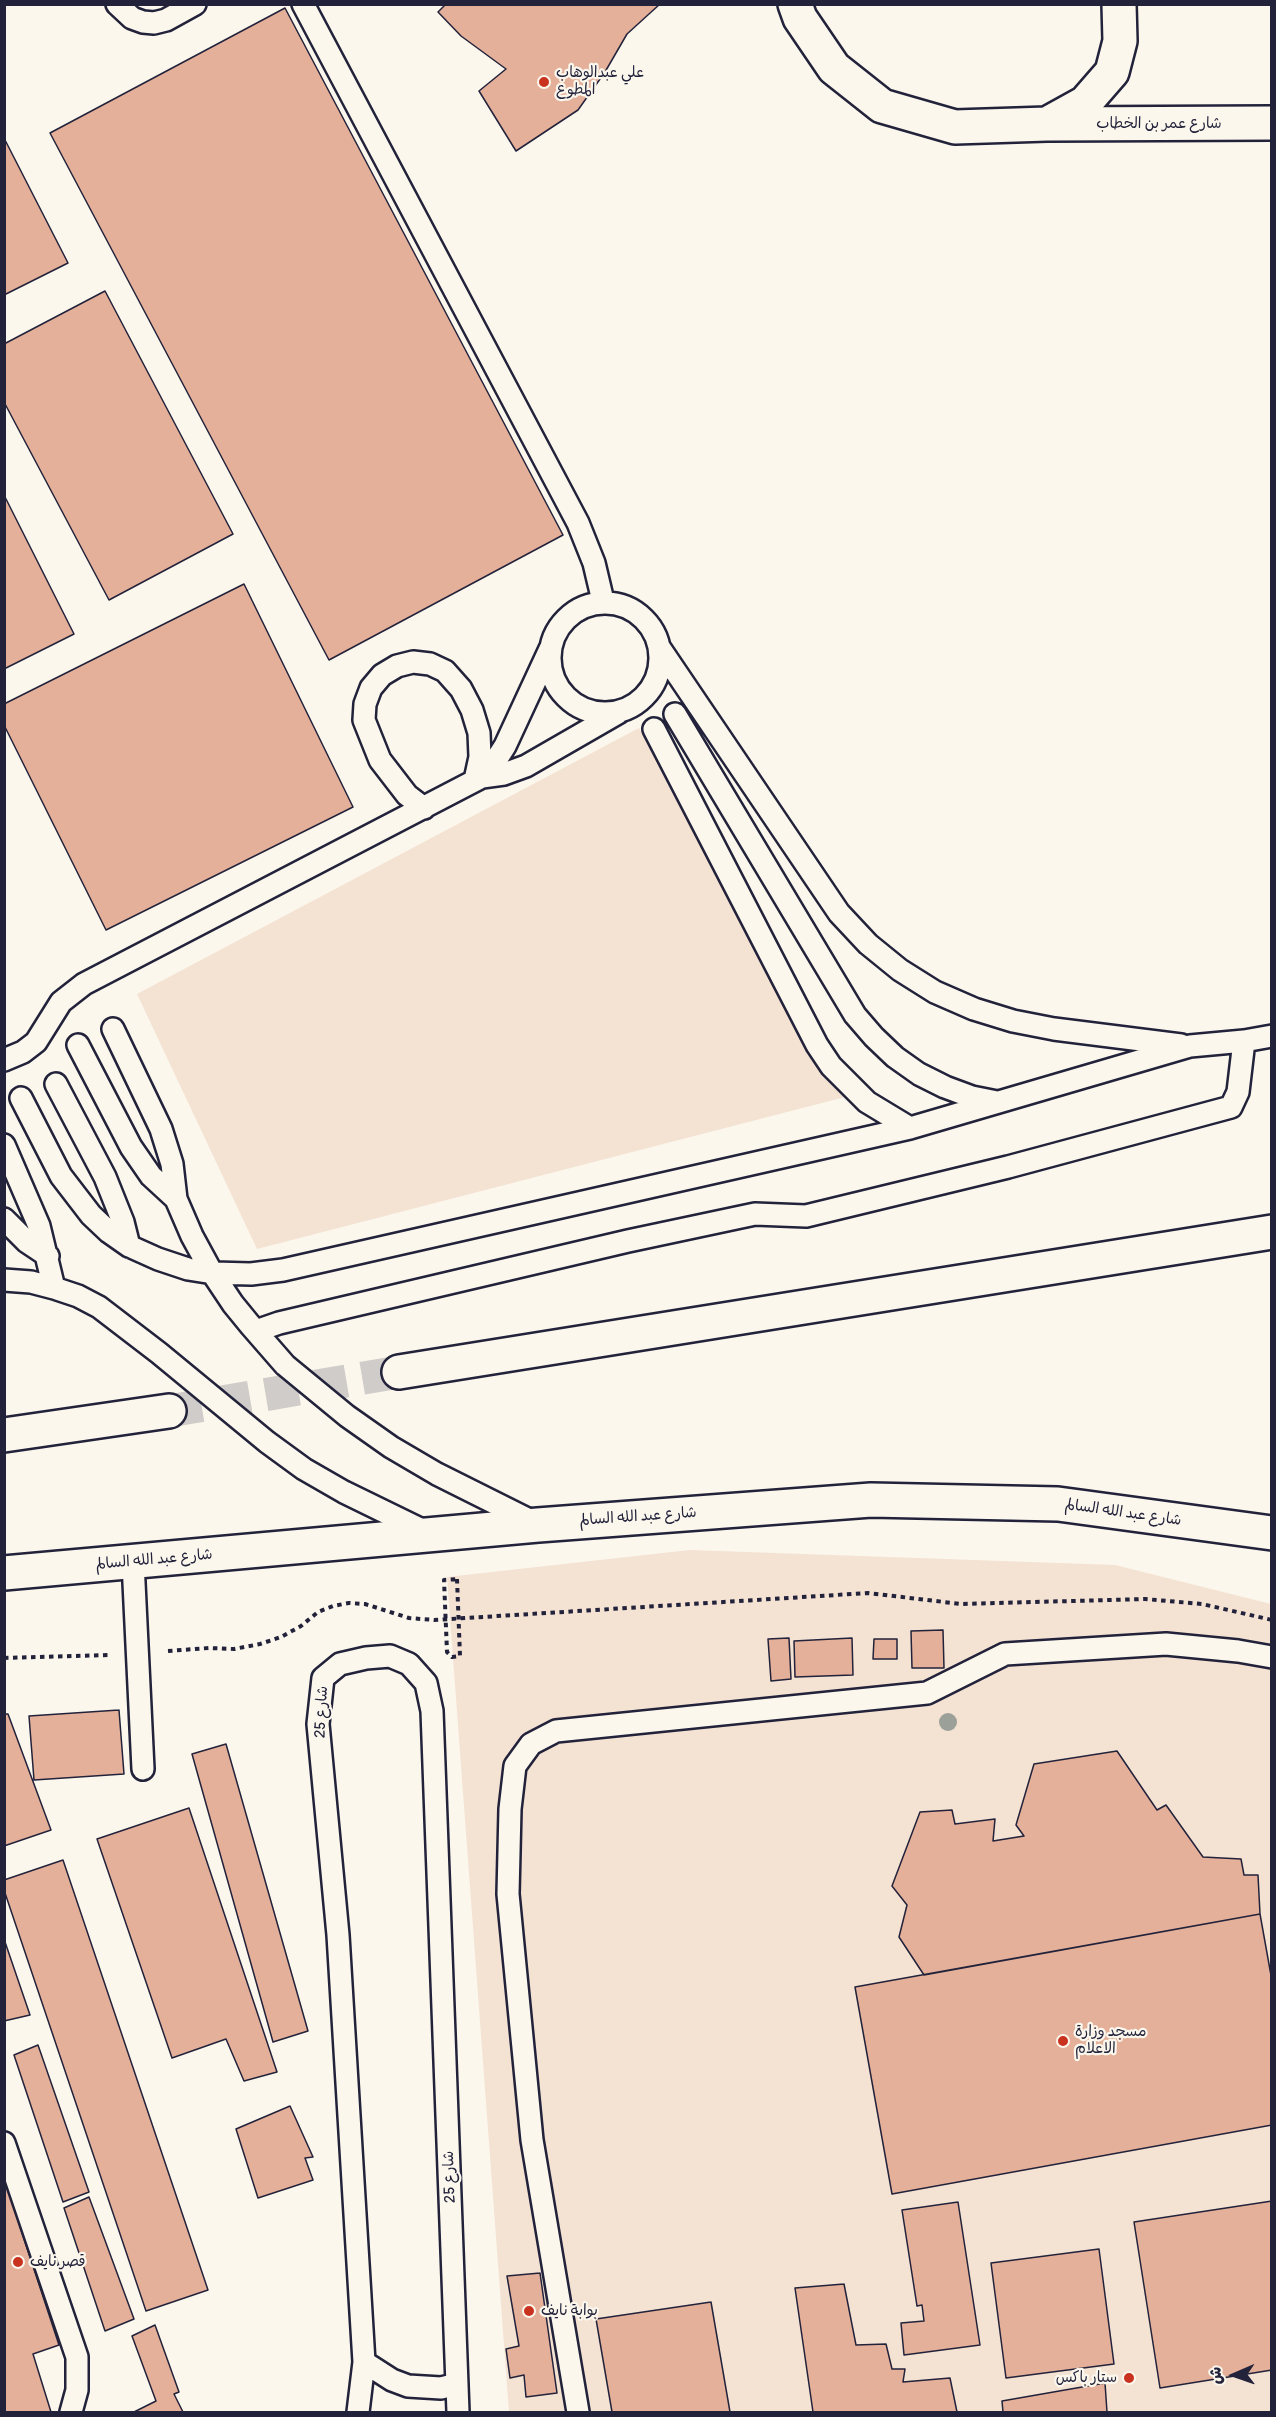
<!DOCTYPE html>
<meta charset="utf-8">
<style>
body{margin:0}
#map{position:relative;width:1276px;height:2417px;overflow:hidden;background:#fbf7ec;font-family:Pangolin,"Playpen Sans Arabic",sans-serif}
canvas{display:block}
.frame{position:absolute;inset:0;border:6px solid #22223b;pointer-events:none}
.north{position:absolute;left:1204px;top:2345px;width:60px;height:60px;-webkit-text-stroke:4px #fbf7ec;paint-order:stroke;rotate:268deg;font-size:16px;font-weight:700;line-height:24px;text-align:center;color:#22223b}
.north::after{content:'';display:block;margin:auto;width:21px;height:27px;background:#22223b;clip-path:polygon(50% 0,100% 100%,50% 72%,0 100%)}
</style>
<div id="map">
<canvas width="1276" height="2417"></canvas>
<div class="frame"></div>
<div class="north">ش</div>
</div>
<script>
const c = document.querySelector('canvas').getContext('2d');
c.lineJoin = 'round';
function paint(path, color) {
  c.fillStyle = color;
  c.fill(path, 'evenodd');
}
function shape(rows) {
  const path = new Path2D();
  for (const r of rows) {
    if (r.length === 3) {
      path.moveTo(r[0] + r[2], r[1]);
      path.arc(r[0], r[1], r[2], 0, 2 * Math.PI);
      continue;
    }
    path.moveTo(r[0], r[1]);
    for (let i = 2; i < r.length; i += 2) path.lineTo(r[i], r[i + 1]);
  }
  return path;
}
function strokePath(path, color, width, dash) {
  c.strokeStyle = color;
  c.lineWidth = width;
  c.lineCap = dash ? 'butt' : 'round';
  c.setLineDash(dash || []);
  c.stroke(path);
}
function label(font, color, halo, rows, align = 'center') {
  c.font = font + ' Pangolin,"Playpen Sans Arabic",sans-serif';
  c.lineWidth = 4.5;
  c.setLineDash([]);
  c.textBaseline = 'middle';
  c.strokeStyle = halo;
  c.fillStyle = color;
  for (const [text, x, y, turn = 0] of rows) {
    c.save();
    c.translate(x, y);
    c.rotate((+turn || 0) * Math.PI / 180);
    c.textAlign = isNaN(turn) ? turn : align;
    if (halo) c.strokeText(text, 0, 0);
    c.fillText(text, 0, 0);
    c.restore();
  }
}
const built = shape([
 [639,728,845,1097,257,1249,137,994],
 [690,1550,1115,1565,1271,1604,1271,2412,509,2412,447,1577]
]);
const building = shape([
 [446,4,660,4,627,34,605,72,578,110,516,151,479,91,506,69,461,36,438,12,446,4],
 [285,8,563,535,329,660,50,133,285,8],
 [4,138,68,263,4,295,4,138],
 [105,291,233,534,109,600,4,402,4,344,105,291],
 [4,495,74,634,4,669,4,495],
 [244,584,353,807,106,930,4,725,4,704,244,584],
 [943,1630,944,1668,912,1668,911,1631,943,1630],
 [789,1638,791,1679,771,1681,768,1639,789,1638],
 [852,1638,853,1675,795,1677,794,1641,852,1638],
 [874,1639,897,1639,897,1659,873,1659,874,1639],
 [119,1710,124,1774,34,1780,29,1716,119,1710],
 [4,1714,8,1714,51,1830,4,1846,4,1714],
 [226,1744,308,2031,273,2042,192,1754,226,1744],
 [1117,1751,1157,1810,1166,1805,1203,1857,1241,1859,1244,1875,1258,1875,1260,1914,924,1975,899,1937,907,1905,892,1886,920,1812,952,1810,955,1824,995,1819,993,1841,1024,1836,1016,1825,1034,1764,1117,1751],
 [189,1808,277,2072,244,2081,226,2039,172,2058,97,1839,189,1808],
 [63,1860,208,2290,146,2311,4,1890,4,1880,63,1860],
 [1260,1914,1272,1981,1272,2125,892,2194,855,1987,1260,1914],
 [4,1939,30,2015,4,2021,4,1939],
 [38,2045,89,2192,63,2202,14,2055,38,2045],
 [290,2106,313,2157,305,2158,313,2180,258,2198,236,2129,290,2106],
 [4,2178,59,2345,33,2354,51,2412,4,2412,4,2178],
 [89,2197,134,2319,105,2331,64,2208,89,2197],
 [1272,2201,1272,2370,1160,2388,1134,2222,1272,2201],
 [958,2202,980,2345,904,2355,901,2323,924,2321,922,2305,917,2306,902,2210,958,2202],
 [1099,2249,1114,2364,1006,2378,991,2263,1099,2249],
 [540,2273,557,2393,526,2397,524,2375,510,2378,506,2349,519,2346,507,2276,540,2273],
 [844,2284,856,2345,886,2344,892,2369,905,2369,903,2382,950,2378,957,2412,813,2412,795,2288,844,2284],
 [711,2302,730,2412,612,2412,596,2319,711,2302],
 [155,2325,179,2392,174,2394,183,2412,134,2412,156,2401,132,2336,155,2325],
 [1105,2383,1107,2412,1003,2412,1002,2401,1105,2383]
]);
const primaryTunnel = shape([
 [169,1411,399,1372]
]);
const path = shape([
 [457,1579,460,1656,452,1657,447,1652,444,1580,457,1579],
 [168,1651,209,1648,234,1649,260,1644,281,1637,301,1626,318,1612,333,1606,349,1603,365,1604,409,1618,434,1620,868,1593,961,1604,1145,1599,1202,1604,1272,1620],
 [4,1658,109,1655]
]);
const lane = shape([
 [117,4,132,18,143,22,154,23,166,20,195,4],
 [303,4,578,523,594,563,603,601],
 [605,658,55],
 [659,647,839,913,868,944,900,970,935,992,974,1009,1013,1021,1054,1029,1181,1045],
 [675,714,855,1015,874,1037,895,1057,919,1074,945,1087,972,1097,997,1102],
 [654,729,817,1045,831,1066,867,1102,910,1128],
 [482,777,504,774,526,766,618,713],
 [424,808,407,795,380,760,364,720,365,704,371,688,382,675,397,666,413,662,430,664,445,671,461,689,472,710,479,733,480,757,475,780],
 [113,1029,161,1129,172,1164,176,1199,192,1236,211,1271,233,1304,251,1326,285,1365,347,1416,391,1447,437,1474,535,1523],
 [78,1045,131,1147,151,1176,176,1199],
 [4,1060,23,1052,36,1042,61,1002,84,984,482,777,491,768,505,746,550,649],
 [56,1084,105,1177,123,1222,129,1246],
 [21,1098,61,1176,91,1215,109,1232,129,1246,158,1259,188,1269,213,1273,251,1274,283,1270,910,1128,1190,1046,1244,1041,1272,1036],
 [4,1145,39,1226,54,1288],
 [4,1219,27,1242,48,1256],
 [4,1280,31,1282,54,1288,78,1296,99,1307,159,1353,267,1442,304,1469,344,1492,428,1533],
 [256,1331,279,1323,628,1241,755,1214,806,1216,1008,1167,1231,1107,1238,1092,1244,1041],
 [133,1562,143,1769],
 [4,2143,77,2357,77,2390,71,2412],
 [364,2362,392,2380,408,2386,441,2388,457,2384],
 [358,2412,364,2362,338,1935,318,1724,323,1678,340,1664,366,1658,390,1656,409,1664,426,1683,432,1711,458,2412],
 [578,2412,532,2140,508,1894,510,1809,515,1766,531,1744,556,1731,927,1693,1005,1654,1166,1644,1238,1651,1272,1657]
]);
const secondary = shape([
 [795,4,800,18,834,68,882,106,955,127,1047,124,1085,103,1112,72,1120,41,1119,4],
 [1049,124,1272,123]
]);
const primary = shape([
 [399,1372,1272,1232],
 [4,1435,169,1411],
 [4,1573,538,1525,871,1500,1058,1504,1272,1533]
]);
const trees = [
 [948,1722]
];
const markers = [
 [544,82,6,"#c8321e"],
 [1063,2041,6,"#c8321e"],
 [18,2262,6,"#c8321e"],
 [529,2311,6,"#c8321e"],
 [1129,2378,6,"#c8321e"]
];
const poiNames = [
 ["علي عبدالوهاب",556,73],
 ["المطوع",556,90],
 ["مسجد وزارة",1075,2032],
 ["الاعلام",1075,2049],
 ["قصر نايف",30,2262],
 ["بوابة نايف",541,2311],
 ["ستار باكس",1117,2378,"right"]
];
const streetNames = [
 ["شارع عمر بن الخطاب",1159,124],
 ["شارع عبد الله السالم",1123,1513,8],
 ["شارع عبد الله السالم",638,1517,-4],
 ["شارع عبد الله السالم",154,1560,-5],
 ["شارع 25",322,1712,-87],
 ["شارع 25",450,2177,-92]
];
paint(built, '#f4e2d3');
paint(building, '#e5b099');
strokePath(building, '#22223b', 1.5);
strokePath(primaryTunnel, '#d0ccc9', 33, [33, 16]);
strokePath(lane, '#22223b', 26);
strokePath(secondary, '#22223b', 38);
strokePath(primary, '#22223b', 38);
strokePath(path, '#22223b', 4, [4.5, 4.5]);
strokePath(lane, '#fbf7ec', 21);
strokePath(secondary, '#fbf7ec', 33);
strokePath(primary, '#fbf7ec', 33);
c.fillStyle = '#9ba099';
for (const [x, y] of trees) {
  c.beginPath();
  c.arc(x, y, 9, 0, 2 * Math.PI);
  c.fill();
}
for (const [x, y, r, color] of markers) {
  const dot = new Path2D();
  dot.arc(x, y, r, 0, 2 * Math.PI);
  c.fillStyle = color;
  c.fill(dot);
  strokePath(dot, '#fbf7ec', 2);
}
label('15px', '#22223b', '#fbf7ec', poiNames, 'left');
label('15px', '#22223b', '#fbf7ec', streetNames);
</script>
